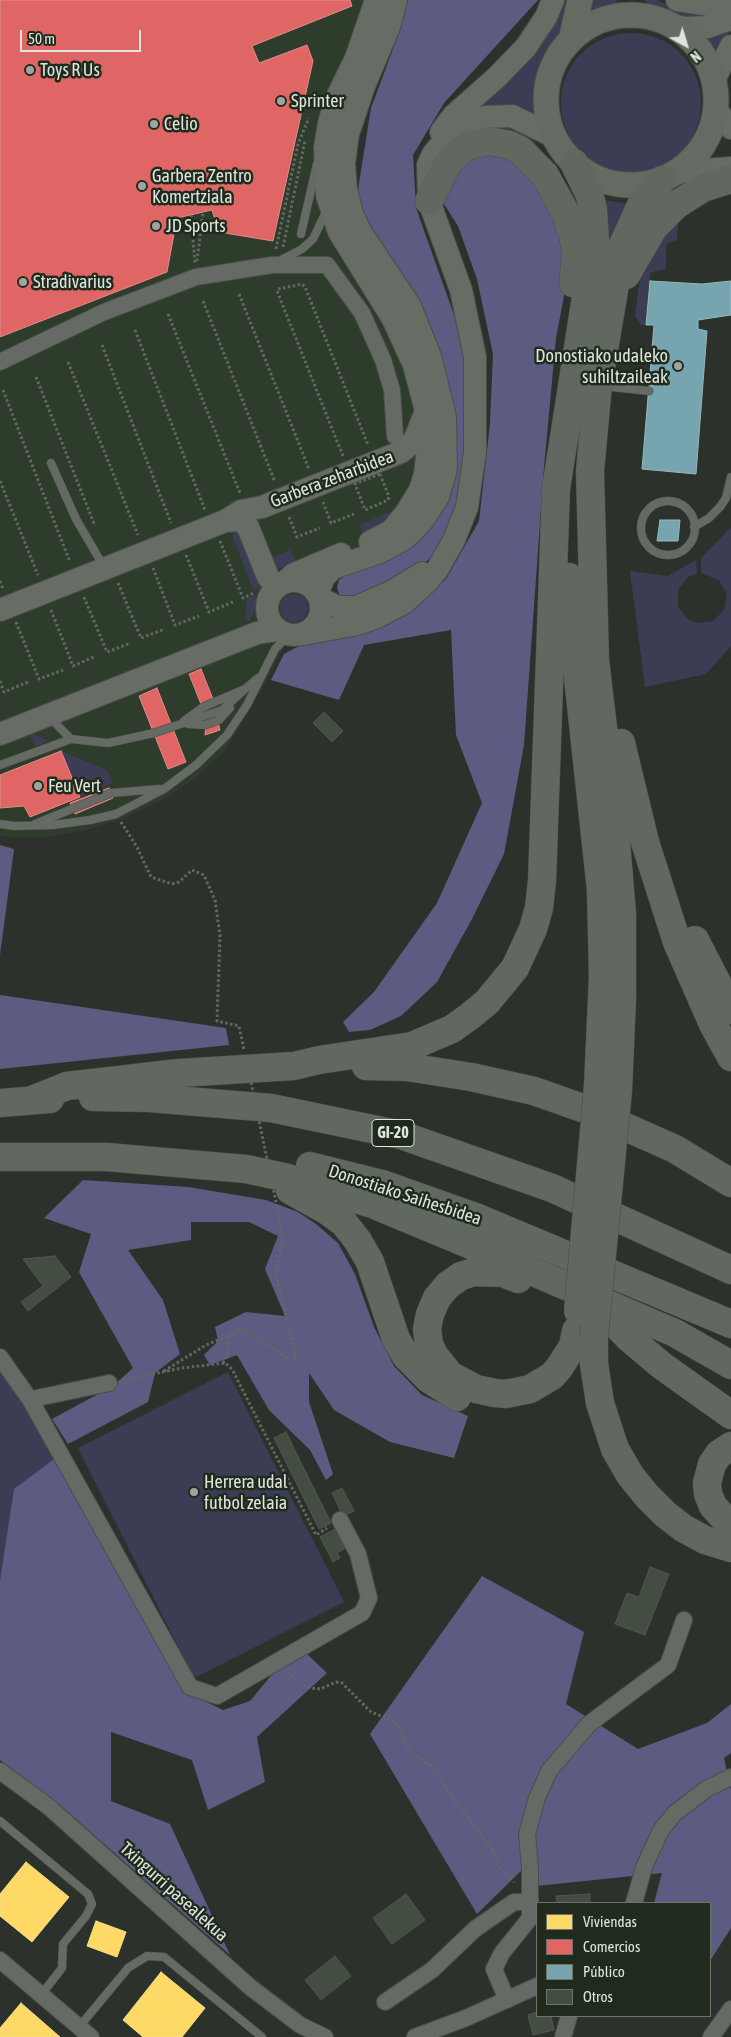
<!DOCTYPE html>
<meta charset="utf-8">
<style>
body{margin:0}
#map{position:relative;width:731px;height:2037px;overflow:hidden;background:#2c322b;font-family:"Asap Condensed",sans-serif}
canvas{display:block}
.legend{position:absolute;left:536px;top:1902px;width:175px;height:115px;box-sizing:border-box;background:#202b1e;border:1px solid #6c756a;margin:0;padding:6px 9px;list-style:none;font-size:15px;color:#dee5dd}
.legend li{display:flex;align-items:center;gap:10px;height:25px}
.legend b{width:25px;border:1px solid #6c756a}
.north{position:absolute;left:661px;top:20px;width:50px;height:50px;-webkit-text-stroke:4px #202b1e;paint-order:stroke;rotate:141deg;font-size:14px;font-weight:700;line-height:20px;text-align:center;color:#dee5dd}
.north::after{content:'';display:block;margin:auto;width:18px;height:22px;background:#dee5dd;clip-path:polygon(50% 0,100% 100%,50% 72%,0 100%)}
.scale{position:absolute;left:20px;top:30px;width:121px;height:22px;box-sizing:border-box;border:2px solid #dee5dd;border-top:0;padding-left:6px;font-size:15px;line-height:18px;white-space:nowrap;color:#dee5dd;-webkit-text-stroke:4px #202b1e;paint-order:stroke}
</style>
<div id="map">
<canvas width="731" height="2037"></canvas>
<ul class="legend">
<li><b style="height:14px;background:#ffd966"></b>Viviendas</li>
<li><b style="height:14px;background:#e06666"></b>Comercios</li>
<li><b style="height:14px;background:#76a5af"></b>Público</li>
<li><b style="height:14px;background:#444d42"></b>Otros</li>
</ul>
<div class="north">N</div>
<div class="scale">50 m</div>
</div>
<script>
const c = document.querySelector('canvas').getContext('2d');
c.lineJoin = 'round';
function paint(path, color) {
  c.fillStyle = color;
  c.fill(path, 'evenodd');
}
function shape(rows) {
  const path = new Path2D();
  for (const r of rows) {
    if (r.length === 3) {
      path.moveTo(r[0] + r[2], r[1]);
      path.arc(r[0], r[1], r[2], 0, 2 * Math.PI);
      continue;
    }
    path.moveTo(r[0], r[1]);
    for (let i = 2; i < r.length; i += 2) path.lineTo(r[i], r[i + 1]);
  }
  return path;
}
function strokePath(path, color, width, dash) {
  c.strokeStyle = color;
  c.lineWidth = width;
  c.lineCap = dash ? 'butt' : 'round';
  c.setLineDash(dash || []);
  c.stroke(path);
}
function label(font, color, halo, rows, align = 'center') {
  c.font = font + ' "Asap Condensed",sans-serif';
  c.lineWidth = 5;
  c.setLineDash([]);
  c.textBaseline = 'middle';
  c.strokeStyle = halo;
  c.fillStyle = color;
  for (const [text, x, y, turn = 0] of rows) {
    c.save();
    c.translate(x, y);
    c.rotate((+turn || 0) * Math.PI / 180);
    c.textAlign = isNaN(turn) ? turn : align;
    if (halo) c.strokeText(text, 0, 0);
    c.fillText(text, 0, 0);
    c.restore();
  }
}
const built = shape([
 [0,0,368,0,318,203,334,250,365,294,414,377,426,449,399,521,314,587,267,680,225,751,197,777,168,797,122,819,84,831,45,837,9,837,0,835]
]);
const green = shape([
 [563,0,571,0,567,17,538,74,533,109,537,117,460,124],
 [591,0,616,0,620,6,588,14],
 [644,0,657,0,671,7,720,17,675,17,657,10],
 [731,29,717,53,704,35],
 [631,103,70],
 [486,126,506,127,525,134,533,140,576,196,583,216],
 [603,200,631,204,607,271],
 [674,220,678,223,677,240,666,244,666,269,650,273,646,325,641,325,635,316,640,277],
 [394,510,381,523,363,535,360,525],
 [731,527,731,646,706,674,645,687,630,571,668,576,696,560,697,574,688,577,678,590,678,607,689,620,697,623,713,621,724,610,727,594,719,580,701,573,701,558],
 [239,532,259,584,259,587,254,592,232,535],
 [290,550,296,561,273,571,267,559],
 [294,608,14],
 [257,594,254,614,247,622,245,613,247,598],
 [33,734,49,741,36,747,31,736,0,748],
 [61,751,107,770,112,783,80,797],
 [0,1365,57,1457,0,1581],
 [228,1372,344,1602,194,1678,78,1448]
]);
const forest = shape([
 [407,0,538,0,444,103,413,155,416,208,464,343,467,393,461,507,441,548,415,572,383,593,344,599,339,594,337,587,339,580,434,511,415,298,356,202,371,108,393,49],
 [490,145,531,170,565,236,568,275,556,338,544,467,524,745,504,854,472,919,437,982,401,1016,370,1030,349,1032,343,1022,374,992,437,903,482,803,456,735,451,630,364,645,339,700,271,680,284,654,299,646,410,609,446,579,479,521,490,424,493,354,477,279,458,226,442,201,447,172],
 [0,845,14,849,0,955],
 [0,995,226,1028,229,1045,0,1069],
 [83,1180,188,1187,266,1200,298,1212,316,1224,338,1243,355,1274,374,1327,394,1366,422,1395,468,1416,454,1458,390,1442,334,1410,309,1373,309,1402,333,1474,326,1480,310,1450,269,1410,237,1355,210,1365,204,1355,218,1341,215,1327,246,1312,285,1316,265,1269,278,1236,249,1222,191,1222,191,1240,128,1250,163,1300,180,1354,155,1373,148,1402,68,1444,52,1419,113,1386,133,1368,79,1272,91,1234,44,1218],
 [57,1457,184,1691,223,1710,250,1701,274,1672,307,1654,327,1673,257,1737,265,1782,208,1810,192,1760,111,1732,111,1801,170,1824,230,1955,61,1806,0,1760,0,1581,14,1489],
 [482,1576,584,1632,566,1704,638,1749,707,1723,731,1704,731,1753,724,1758,731,1790,731,1928,710,1961,710,1903,654,1903,662,1873,536,1886,522,1870,477,1914,370,1734]
]);
const homes = shape([
 [26,1862,69,1897,32,1942,0,1916,0,1894,26,1862],
 [96,1921,126,1932,117,1957,87,1946,96,1921],
 [161,1972,205,2008,182,2037,143,2037,123,2020,161,1972],
 [21,2003,60,2037,0,2037,0,2028,21,2003]
]);
const shops = shape([
 [0,0,350,0,352,6,252,46,259,63,307,45,313,61,273,241,219,232,212,210,177,218,167,272,0,337,0,0],
 [201,669,213,699,201,704,189,674,201,669],
 [157,688,186,762,168,769,139,696,157,688],
 [217,719,220,730,205,735,206,724,217,719],
 [61,751,80,797,30,817,24,806,0,808,0,775,61,751],
 [109,788,113,798,75,814,70,803,109,788]
]);
const public = shape([
 [650,281,702,284,731,281,731,315,698,320,698,329,707,331,696,474,642,469,654,325,646,325,650,281],
 [660,520,680,520,678,541,657,541,660,520]
]);
const building = shape([
 [324,712,343,731,332,742,313,723,324,712],
 [55,1256,71,1277,28,1311,21,1302,43,1286,23,1259,55,1256],
 [286,1432,331,1523,319,1529,274,1438,286,1432],
 [342,1488,354,1511,343,1516,332,1493,342,1488],
 [339,1527,349,1546,337,1553,340,1558,333,1562,320,1537,339,1527],
 [650,1567,669,1574,645,1635,615,1624,627,1593,639,1597,650,1567],
 [406,1894,425,1920,392,1944,373,1918,406,1894],
 [590,1894,590,1903,557,1903,556,1896,590,1894],
 [335,1956,351,1976,321,2000,305,1980,335,1956],
 [537,2012,537,2016,551,2016,554,2030,533,2035,528,2015,537,2012]
]);
const path = shape([
 [191,215,195,263],
 [283,247,305,141],
 [276,249,298,144,309,118],
 [197,261,203,212],
 [239,294,309,469],
 [203,301,275,482],
 [168,314,240,493],
 [135,330,205,510],
 [102,345,171,523],
 [68,362,138,535],
 [36,377,95,526],
 [3,390,70,562],
 [343,456,277,291,278,289,302,284,305,287,368,445],
 [380,474,389,497,388,500,365,510,355,484,380,474],
 [0,481,38,575],
 [323,502,331,523,354,514],
 [289,517,297,537,320,528],
 [220,541,243,598,254,593],
 [186,555,209,612,233,602],
 [153,568,175,625,199,616],
 [0,581,3,589],
 [118,583,141,638,165,629],
 [84,597,107,652,131,643],
 [51,610,73,666,96,656],
 [16,622,39,679,63,670],
 [0,681,4,692,28,682],
 [121,822,137,847,151,877,172,884,179,882,192,870,204,875,215,900,220,935,217,1021,239,1026,244,1050],
 [223,1363,227,1356,228,1336,241,1329,291,1360,296,1357,276,1274,283,1240,277,1206],
 [164,1371,206,1345,228,1336],
 [123,1380,182,1368,225,1363,232,1369,316,1535,327,1528],
 [287,1673,301,1684,311,1688,320,1689,336,1682,342,1683,371,1712,394,1721,400,1729,409,1751,435,1769,453,1799,492,1849,501,1868,514,1882]
]);
const lane = shape([
 [301,234,317,164],
 [277,262,302,249,313,239,326,212],
 [603,386,649,391],
 [51,463,76,519,104,567],
 [668,528,27],
 [694,527,709,518,720,507,726,498,731,477],
 [52,716,56,724,71,739],
 [184,721,203,707,245,689,258,678],
 [188,724,205,725,219,720,230,708],
 [0,765,71,739,108,743,154,733,222,710,245,689],
 [0,824,14,826,53,825,90,820,116,814,164,789,196,765,227,735,247,705,275,649,289,635],
 [35,824,111,793,160,789],
 [0,1821,88,1894,92,1904,86,1916,63,1944,62,1968,41,1995],
 [79,2027,128,1968,147,1956,164,1957,262,2037]
]);
const street = shape([
 [0,362,104,312,196,277,272,265,327,265,362,313,383,360,392,390,395,436],
 [0,1357,31,1401,190,1687,217,1696,362,1613,369,1598,358,1554,340,1520],
 [31,1401,37,1398,109,1383],
 [0,1771,49,1807,250,1987,300,2025,325,2037],
 [634,1903,644,1867,661,1830,675,1813,692,1800,708,1788,731,1777],
 [0,1960,91,2037],
 [507,2000,494,1969,502,1953,530,1918,530,1867,527,1834,537,1798,549,1771,589,1724,668,1665,684,1620],
 [385,2002,432,1970,475,1929,514,1902,530,1902],
 [415,2037,466,2018,537,1986],
 [563,2037,569,2016],
 [711,2037,731,2009]
]);
const secondary = shape([
 [677,0,710,5,731,2],
 [672,25,684,28,707,27,731,19],
 [714,80,731,46],
 [716,110,731,128],
 [441,132,453,116,497,77,526,47,546,17,553,0],
 [676,172,731,168],
 [225,521,240,520,248,527,268,577,277,587],
 [370,542,391,531,406,513,420,490,425,474,428,449,426,417],
 [294,608,27],
 [284,583,294,574,341,554],
 [317,594,324,577,333,568,380,552,404,539,414,530,423,520,438,497,446,470,445,417,430,356,410,306,361,233,352,213,346,190,344,163,348,134,364,86,389,27,396,0],
 [319,598,338,607,356,607,393,591,422,573],
 [0,610,225,521,241,511,262,507,401,452,414,441,426,411,414,365,393,319,339,232,327,195,325,148,329,123,336,99,356,58,376,0],
 [304,634,358,624,375,618,404,603,427,582,437,570,454,540,467,507,475,452,475,357,461,290,429,201,428,165,433,154,450,134,472,121,485,117,512,116,553,136],
 [0,734,257,633,277,630]
]);
const primary = shape([
 [631,100,85],
 [571,40,580,0]
]);
const highway = shape([
 [429,201,448,163,461,150,470,145,489,141,510,145,520,150,545,175,566,214,573,235,576,254,573,283],
 [626,275,654,227,676,205,703,188,731,179],
 [569,577,572,622,601,890,603,977,598,1086],
 [621,743,645,842,677,942,713,1024,731,1057],
 [695,940,731,1010],
 [366,1066,407,1067,471,1077,534,1091,585,1109,675,1149,731,1183],
 [618,1090,622,999,622,914,615,830,595,660,590,471,598,385,621,249,641,205,662,180],
 [93,1097,150,1098,271,1108,401,1135,552,1188,731,1270],
 [32,1100,67,1086,179,1073,294,1066,319,1060,412,1046,452,1029,470,1016,487,1002,515,968,533,929,539,908,542,881,556,489,595,239,593,209,589,193,574,163],
 [0,1103,50,1099],
 [0,1157,107,1157,246,1169,288,1178,375,1205,471,1245,675,1333,731,1365],
 [310,1166,382,1184,478,1218,731,1324],
 [290,1190,326,1210,344,1223,358,1241,370,1262,396,1339,406,1356,429,1379,457,1397],
 [518,1279,503,1273,474,1272,461,1276,448,1285,437,1298,430,1314,427,1329,429,1344,434,1355,450,1375,476,1389,495,1393,506,1394,530,1389,552,1376,559,1368,573,1346,576,1331],
 [611,1319,629,1338,661,1365,731,1415],
 [594,1337,594,1364,600,1403,615,1449,630,1475,647,1496,665,1514,683,1528,705,1540,731,1548],
 [731,1446,719,1454,712,1464,707,1483,708,1494,713,1506,723,1517,731,1521]
]);
const pathBridge = shape([
 [246,1058,276,1202]
]);
const highwayBridge = shape([
 [578,1311,598,1086],
 [594,1337,618,1090]
]);
const markers = [
 [30,70,5,"#a0a69f"],
 [281,101,5,"#a0a69f"],
 [154,124,5,"#a0a69f"],
 [142,186,5,"#a0a69f"],
 [156,226,5,"#a0a69f"],
 [23,282,5,"#a0a69f"],
 [678,366,5,"#a0a69f"],
 [38,786,5,"#a0a69f"],
 [194,1492,5,"#a0a69f"]
];
const shields = [
 [393,1133,42]
];
const shieldNames = [
 ["GI-20",393,1133]
];
const poiNames = [
 ["Toys R Us",40,70],
 ["Sprinter",291,101],
 ["Celio",164,124],
 ["Garbera Zentro",152,176],
 ["Komertziala",152,197],
 ["JD Sports",166,226],
 ["Stradivarius",33,282],
 ["Donostiako udaleko",668,356,"right"],
 ["suhiltzaileak",668,377,"right"],
 ["Feu Vert",48,786],
 ["Herrera udal",204,1482],
 ["futbol zelaia",204,1503]
];
const streetNames = [
 ["Garbera zeharbidea",332,479,-21],
 ["Donostiako Saihesbidea",405,1195,18],
 ["Txingurri pasealekua",174,1892,42]
];
paint(built, '#2e3c2c');
paint(green, '#3c3d54');
paint(forest, '#5c5c82');
paint(homes, '#ffd966');
strokePath(homes, '#f5dd8a', 1);
paint(shops, '#e06666');
strokePath(shops, '#df8c8a', 1);
paint(public, '#76a5af');
strokePath(public, '#95b8bd', 1);
paint(building, '#444d42');
strokePath(building, '#515650', 1);
strokePath(lane, '#494e48', 9);
strokePath(street, '#494e48', 18);
strokePath(secondary, '#494e48', 24);
strokePath(primary, '#494e48', 27);
strokePath(highway, '#494e48', 29);
strokePath(path, '#646863', 3, [2.5, 2.5]);
strokePath(lane, '#656a64', 8);
strokePath(street, '#656a64', 16);
strokePath(secondary, '#676d65', 22);
strokePath(primary, '#636b62', 25);
strokePath(highway, '#60685f', 28);
strokePath(highwayBridge, '#494e48', 29, []);
strokePath(pathBridge, '#646863', 3, [2.5, 2.5]);
strokePath(highwayBridge, '#60685f', 28);
for (const [x, y, r, color] of markers) {
  const dot = new Path2D();
  dot.arc(x, y, r, 0, 2 * Math.PI);
  c.fillStyle = color;
  c.fill(dot);
  strokePath(dot, '#202b1e', 2);
}
for (const [x, y, w] of shields) {
  const box = new Path2D();
  box.roundRect(x - w / 2, y - 13.5, w, 27, 4);
  c.fillStyle = '#202b1e';
  c.fill(box);
  strokePath(box, '#dee5dd', 1);
}
label('bold 16px', '#dee5dd', null, shieldNames);
label('18px', '#dee5dd', '#202b1e', poiNames, 'left');
label('18px', '#dee5dd', '#202b1e', streetNames);
</script>
